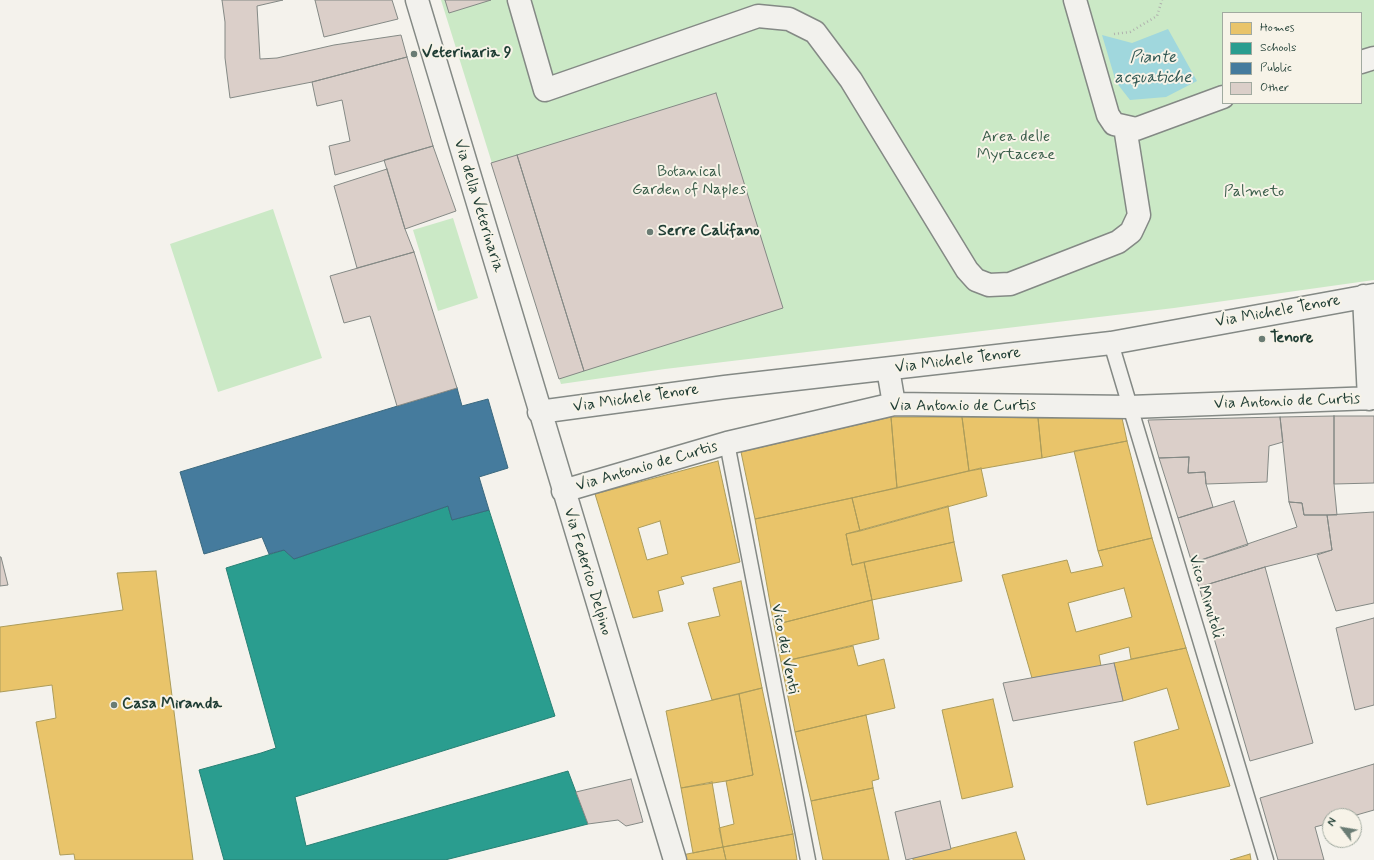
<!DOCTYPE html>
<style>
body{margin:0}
#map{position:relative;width:1374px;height:860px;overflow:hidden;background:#f4f2ec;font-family:Mynerve,sans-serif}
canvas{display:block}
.legend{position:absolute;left:1222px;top:12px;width:140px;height:92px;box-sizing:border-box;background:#f7f3e8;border:1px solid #a1aaa0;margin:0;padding:5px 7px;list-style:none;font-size:12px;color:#1f3d34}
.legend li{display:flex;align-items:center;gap:8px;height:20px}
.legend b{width:20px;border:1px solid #a1aaa0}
.north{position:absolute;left:1322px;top:808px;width:40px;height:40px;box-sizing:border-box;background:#f7f3e8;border:1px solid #a1aaa0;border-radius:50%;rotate:301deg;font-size:11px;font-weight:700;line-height:16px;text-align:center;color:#1f3d34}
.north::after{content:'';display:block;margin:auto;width:14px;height:18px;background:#6a7c74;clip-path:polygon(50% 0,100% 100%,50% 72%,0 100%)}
</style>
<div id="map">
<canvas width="1374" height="860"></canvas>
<ul class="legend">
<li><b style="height:11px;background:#e9c46a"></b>Homes</li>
<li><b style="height:11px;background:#2a9d8f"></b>Schools</li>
<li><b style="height:11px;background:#457b9d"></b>Public</li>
<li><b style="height:11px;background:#dbcfc9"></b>Other</li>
</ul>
<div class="north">N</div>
</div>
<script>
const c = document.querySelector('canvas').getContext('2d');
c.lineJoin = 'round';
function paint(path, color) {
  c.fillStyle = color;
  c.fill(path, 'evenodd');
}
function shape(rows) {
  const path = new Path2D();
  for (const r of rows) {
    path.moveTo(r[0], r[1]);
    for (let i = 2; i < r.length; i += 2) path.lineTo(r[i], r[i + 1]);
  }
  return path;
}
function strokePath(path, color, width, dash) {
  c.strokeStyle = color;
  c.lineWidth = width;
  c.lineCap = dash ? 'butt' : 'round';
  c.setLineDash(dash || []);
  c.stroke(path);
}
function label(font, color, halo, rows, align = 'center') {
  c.font = font + ' Mynerve,sans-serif';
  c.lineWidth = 4;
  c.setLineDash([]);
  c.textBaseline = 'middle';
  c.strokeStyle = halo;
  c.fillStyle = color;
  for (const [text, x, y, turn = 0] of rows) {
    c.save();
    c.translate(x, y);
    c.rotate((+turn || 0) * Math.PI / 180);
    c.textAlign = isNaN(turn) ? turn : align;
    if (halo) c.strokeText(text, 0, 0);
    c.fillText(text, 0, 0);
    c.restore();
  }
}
const green = shape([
 [441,0,1374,0,1374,280,1174,308,665,369,561,384],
 [1223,13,1361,13,1361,103,1223,103],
 [273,209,322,358,218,392,170,244],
 [453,218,478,298,438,311,413,230]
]);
const water = shape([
 [1168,29,1197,81,1166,97,1130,100,1116,82,1102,35,1132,43]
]);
const homes = shape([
 [891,417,897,488,755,519,741,452,891,417],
 [891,417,962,417,969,471,897,488,891,417],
 [962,417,1038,418,1042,458,969,471,962,417],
 [1038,418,1122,418,1127,441,1042,458,1038,418],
 [1127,441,1152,538,1098,551,1074,451,1127,441],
 [718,461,740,562,681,577,684,584,658,591,663,611,633,618,595,494,718,461],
 [660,521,668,554,647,560,638,528,660,521],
 [981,468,987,496,860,531,852,498,981,468],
 [852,498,860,531,846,534,852,565,864,562,872,600,774,625,755,519,852,498],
 [948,506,954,542,852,565,846,534,948,506],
 [1152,538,1186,648,1131,659,1129,647,1099,655,1101,666,1032,678,1002,575,1067,560,1071,573,1103,566,1098,551,1152,538],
 [1124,588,1132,617,1076,632,1068,603,1124,588],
 [954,542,962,581,872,600,864,562,954,542],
 [156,571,193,860,75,860,74,854,60,855,36,722,56,718,52,685,0,692,0,627,123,610,117,573,156,571],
 [741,581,762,688,712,700,688,623,720,616,713,588,741,581],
 [872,600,879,639,781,662,774,625,872,600],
 [853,646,858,666,884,659,895,708,795,732,781,662,853,646],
 [1186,648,1230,786,1147,805,1134,742,1179,729,1167,688,1123,701,1114,663,1186,648],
 [762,688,793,834,723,847,719,828,734,824,726,781,753,775,739,694,762,688],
 [739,694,753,775,726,781,681,788,666,711,739,694],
 [993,699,1013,787,962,799,942,710,993,699],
 [866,715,879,779,872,781,873,788,811,801,795,732,866,715],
 [712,782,723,847,693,853,681,788,712,782],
 [873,788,889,860,823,860,811,801,873,788],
 [1016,832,1025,860,913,860,913,858,1016,832],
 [793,834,797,860,726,860,723,847,793,834],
 [723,847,726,860,683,860,682,855,723,847],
 [1250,854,1251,860,1230,860,1250,854]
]);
const schools = shape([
 [448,506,452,520,489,510,555,716,295,797,306,846,568,771,588,824,445,860,224,860,199,770,261,753,276,748,226,568,284,550,294,559,448,506]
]);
const public = shape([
 [457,388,462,406,488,399,508,468,479,477,489,510,452,520,448,506,294,559,284,550,269,554,262,537,204,554,180,472,457,388]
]);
const building = shape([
 [222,0,283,0,257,6,260,59,277,58,334,45,401,35,407,57,312,82,230,98,225,58,225,22,222,0],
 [315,0,392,0,398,19,324,37,315,0],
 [445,0,491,0,449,13,445,0],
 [407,57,433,146,335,175,329,146,350,141,342,100,317,106,312,82,407,57],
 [716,93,783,308,584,371,517,155,716,93],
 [433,146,456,211,405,229,384,160,433,146],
 [517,155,584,371,559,379,491,163,517,155],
 [387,169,405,229,414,252,357,268,334,186,387,169],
 [414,252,457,388,397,406,370,316,344,323,330,276,414,252],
 [1334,416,1374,416,1374,483,1334,484,1334,416],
 [1334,416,1334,484,1337,515,1304,515,1302,503,1289,502,1280,417,1334,416],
 [1280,417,1283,442,1269,446,1267,482,1206,484,1205,472,1188,473,1189,457,1159,458,1148,420,1280,417],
 [1189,457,1188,473,1205,472,1206,484,1213,507,1178,518,1159,458,1189,457],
 [1234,501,1248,545,1192,563,1178,518,1234,501],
 [1289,502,1302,503,1304,515,1327,515,1332,550,1265,567,1199,587,1192,563,1297,527,1289,502],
 [1374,512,1374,603,1336,611,1317,555,1332,550,1327,515,1374,512],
 [0,557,1,557,8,585,0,586,0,557],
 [1265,567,1313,743,1250,761,1199,587,1265,567],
 [1374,618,1374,705,1355,710,1336,628,1374,618],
 [1114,663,1123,701,1013,721,1003,683,1114,663],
 [1374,764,1374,810,1353,816,1330,816,1330,823,1315,827,1324,860,1278,860,1260,798,1374,764],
 [631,779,643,822,626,826,618,820,588,824,576,792,631,779],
 [940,801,951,849,906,860,895,812,940,801]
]);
const path = shape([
 [1114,34,1130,32,1157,16,1162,0]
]);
const service = shape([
 [1111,343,1266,860],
 [727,443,808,860]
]);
const pedestrian = shape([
 [519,0,545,90,758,16,789,19,815,32,851,80,967,270,976,280,989,285,1010,284,1118,242,1131,232,1139,215,1125,127],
 [1075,0,1108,115,1114,124,1136,129,1223,97],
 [1361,62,1374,58]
]);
const minor = shape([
 [417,0,675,860],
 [1364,296,1369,399],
 [888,369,894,404],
 [539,412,725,387,1111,343,1374,295],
 [563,491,727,443,894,404,1130,407,1374,398]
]);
const markers = [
 [414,54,4,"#6a7c74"],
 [650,232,4,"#6a7c74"],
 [1262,339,4,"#6a7c74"],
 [114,705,4,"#6a7c74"]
];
const poiNames = [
 ["Veterinaria 9",422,54],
 ["Serre Califano",658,232],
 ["Tenore",1270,339],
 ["Casa Miranda",122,705]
];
const parkNames = [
 ["Area delle",1016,138],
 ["Myrtaceae",1016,156],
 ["Botanical",689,173],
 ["Garden of Naples",689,191],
 ["Palmeto",1254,193]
];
const streetNames = [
 ["Via della Veterinaria",478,206,73],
 ["Via Michele Tenore",1278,312,-10],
 ["Via Michele Tenore",958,361,-7],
 ["Via Michele Tenore",636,399,-8],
 ["Via Antonio de Curtis",1287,402,-2],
 ["Via Antonio de Curtis",963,407],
 ["Via Antonio de Curtis",647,467,-16],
 ["Via Federico Delpino",587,572,73],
 ["Vico Minutoli",1205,597,73],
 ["Vico dei Venti",784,649,79]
];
const waterNames = [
 ["Piante",1153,58],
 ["acquatiche",1153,78]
];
paint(green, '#cbe9c6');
paint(water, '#a0d7dd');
paint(homes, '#e9c46a');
strokePath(homes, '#ac9c5a', 1);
paint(schools, '#2a9d8f');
strokePath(schools, '#278074', 1);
paint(public, '#457b9d');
strokePath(public, '#3a687e', 1);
paint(building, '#dbcfc9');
strokePath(building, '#848985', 1);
strokePath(service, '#848985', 17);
strokePath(pedestrian, '#848985', 25);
strokePath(minor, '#848985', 25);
strokePath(path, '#b0b2ae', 2.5, [1, 3]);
strokePath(service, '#f2f1ed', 14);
strokePath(pedestrian, '#f2f1ed', 22);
strokePath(minor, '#f2f1ed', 22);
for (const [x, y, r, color] of markers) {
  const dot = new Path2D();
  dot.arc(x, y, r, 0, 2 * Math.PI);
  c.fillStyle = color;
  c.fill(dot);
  strokePath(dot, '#f7f3e8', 1.5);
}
label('bold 16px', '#1f3d34', '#f7f3e8', poiNames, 'left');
label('16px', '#3b5e4b', '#f7f3e8', parkNames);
label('16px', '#1f3d34', '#f7f3e8', streetNames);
label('italic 17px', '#325955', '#f7f3e8', waterNames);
</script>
